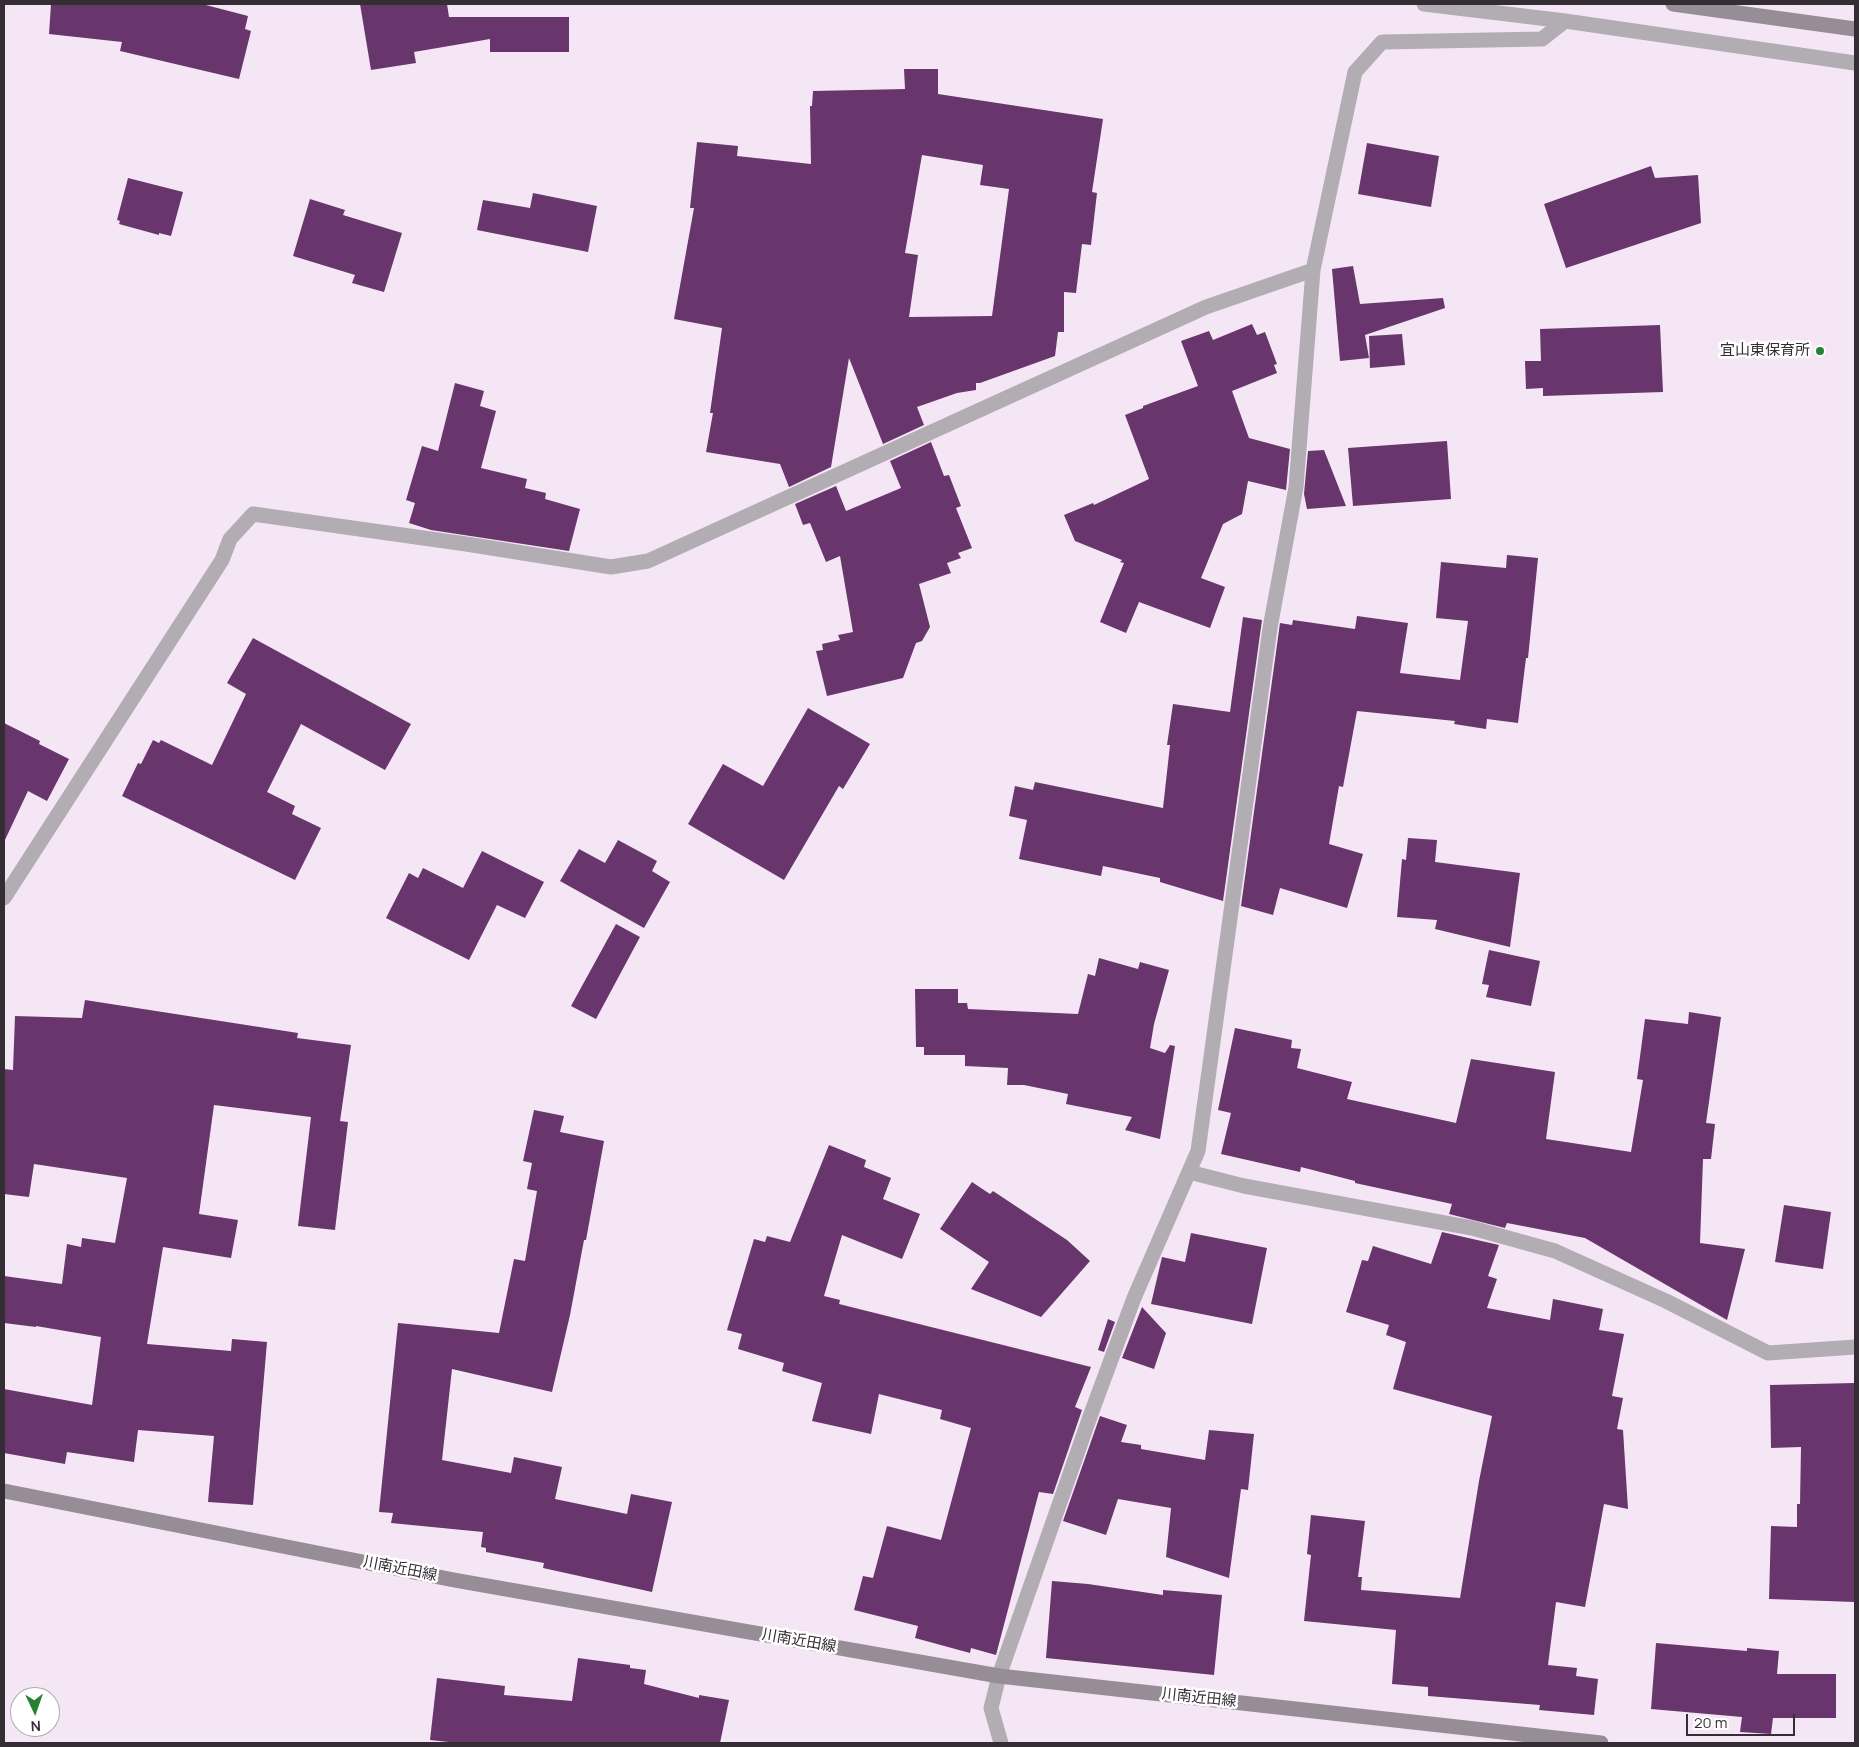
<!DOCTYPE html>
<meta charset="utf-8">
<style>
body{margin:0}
#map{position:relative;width:1859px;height:1747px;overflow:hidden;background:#f5e6f6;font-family:Manrope,sans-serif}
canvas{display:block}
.frame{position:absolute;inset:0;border:5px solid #342e34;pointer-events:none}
.north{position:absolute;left:10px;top:1687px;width:50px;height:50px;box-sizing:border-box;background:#fff;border:1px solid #aeabae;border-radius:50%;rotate:177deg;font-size:14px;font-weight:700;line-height:20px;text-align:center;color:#342e34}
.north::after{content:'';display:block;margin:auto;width:18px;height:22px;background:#288130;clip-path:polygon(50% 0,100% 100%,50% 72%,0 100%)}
.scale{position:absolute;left:1686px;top:1714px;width:109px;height:22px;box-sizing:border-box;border:2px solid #342e34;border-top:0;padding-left:6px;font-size:15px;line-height:18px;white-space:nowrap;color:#342e34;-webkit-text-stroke:4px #fff;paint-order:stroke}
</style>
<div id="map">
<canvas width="1859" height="1747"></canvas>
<div class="frame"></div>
<div class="north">N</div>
<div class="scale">20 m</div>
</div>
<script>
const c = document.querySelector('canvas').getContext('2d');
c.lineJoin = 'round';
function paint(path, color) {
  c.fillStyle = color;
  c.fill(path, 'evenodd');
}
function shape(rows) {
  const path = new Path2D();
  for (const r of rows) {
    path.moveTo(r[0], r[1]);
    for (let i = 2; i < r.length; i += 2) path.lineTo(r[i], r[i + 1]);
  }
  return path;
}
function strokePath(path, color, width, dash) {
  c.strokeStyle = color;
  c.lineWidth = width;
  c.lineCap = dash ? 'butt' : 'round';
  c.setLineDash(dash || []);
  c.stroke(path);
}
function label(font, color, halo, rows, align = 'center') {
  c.font = font + ' Manrope,"Noto Sans JP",sans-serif';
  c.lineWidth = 5;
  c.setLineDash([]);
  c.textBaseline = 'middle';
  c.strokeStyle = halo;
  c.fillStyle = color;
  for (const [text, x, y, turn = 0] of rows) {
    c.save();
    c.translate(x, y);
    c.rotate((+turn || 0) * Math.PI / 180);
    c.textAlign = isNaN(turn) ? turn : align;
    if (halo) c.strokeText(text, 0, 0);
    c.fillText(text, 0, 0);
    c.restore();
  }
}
const building = shape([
 [51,4,202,4,248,16,245,29,251,31,239,79,120,51,122,42,49,34],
 [360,4,447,4,449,17,569,17,569,52,490,52,490,39,414,52,416,63,371,70],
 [904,69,938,69,938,94,1103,119,1092,192,1097,193,1091,245,1082,244,1076,293,1064,292,1064,332,1058,332,1055,356,980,383,976,383,976,390,957,393,917,407,924,425,883,444,849,358,831,467,789,487,780,464,706,452,713,413,710,413,722,328,674,319,694,208,690,208,697,142,738,146,737,156,811,164,810,106,812,106,813,91,905,89],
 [922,155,983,165,980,185,1009,189,992,316,909,317,918,255,905,253],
 [1367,143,1439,156,1431,207,1358,194],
 [1651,166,1655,178,1698,175,1701,223,1566,268,1544,204],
 [128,178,183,192,171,236,159,233,159,235,119,224,120,221,117,220],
 [533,193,597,206,588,252,477,230,483,200,530,208],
 [310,199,345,210,343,215,402,233,384,292,352,283,355,275,293,256],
 [1353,266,1360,304,1443,298,1445,308,1365,335,1369,358,1340,361,1332,269],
 [1252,324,1257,335,1265,332,1277,364,1274,365,1277,373,1232,391,1249,438,1290,449,1286,490,1248,481,1242,514,1223,524,1201,578,1225,587,1210,628,1139,602,1126,633,1100,622,1124,563,1120,562,1122,560,1075,541,1064,515,1093,503,1094,505,1149,479,1125,415,1143,408,1143,406,1198,386,1181,341,1209,331,1213,340],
 [1660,325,1663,392,1543,396,1543,388,1526,389,1525,361,1541,361,1540,329],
 [1402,334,1405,365,1370,368,1369,336],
 [455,383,484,391,480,406,496,411,481,468,527,479,525,488,546,493,545,499,580,509,569,551,431,530,409,523,415,503,406,500,422,446,438,451],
 [1447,441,1451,499,1353,506,1348,448],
 [931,442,944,476,949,475,961,506,956,508,972,548,958,553,961,558,947,563,951,573,919,584,930,627,922,641,916,643,903,678,827,696,816,651,823,650,822,644,840,640,838,635,853,632,840,556,826,562,810,523,803,525,795,504,836,486,846,511,901,488,890,461],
 [1324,450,1346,506,1307,509,1304,494,1308,451],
 [1507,555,1538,558,1528,658,1526,658,1518,723,1487,719,1486,729,1454,724,1455,721,1357,711,1343,787,1339,786,1329,844,1363,854,1347,908,1280,888,1273,915,1241,906,1280,623,1292,625,1293,620,1355,629,1357,616,1408,623,1400,673,1460,680,1468,621,1436,618,1441,562,1506,568],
 [1243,617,1262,620,1223,901,1160,882,1160,878,1103,866,1101,876,1019,859,1027,820,1009,816,1015,786,1033,790,1035,782,1163,808,1170,745,1167,745,1173,704,1230,712],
 [253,638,411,724,385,770,301,724,267,792,295,806,292,814,321,828,295,880,122,796,138,763,141,764,153,740,159,743,161,740,212,765,246,694,227,683],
 [808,708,870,744,843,789,839,786,784,880,688,824,723,764,763,786],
 [4,723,40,741,39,744,69,759,47,801,28,791,4,842],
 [1408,838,1437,840,1435,862,1520,873,1510,947,1435,929,1437,920,1397,917,1402,859,1406,860],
 [618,840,657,861,652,871,670,882,644,928,560,881,579,849,605,863],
 [482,851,544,882,525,918,497,905,469,960,386,918,409,873,418,878,423,868,463,888],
 [616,924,640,937,596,1019,571,1006],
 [1489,950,1540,961,1531,1006,1486,997,1489,985,1482,984],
 [1099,958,1138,969,1140,962,1169,970,1154,1024,1150,1048,1165,1053,1170,1045,1175,1046,1160,1139,1125,1130,1132,1117,1066,1104,1068,1094,1024,1085,1007,1085,1008,1068,965,1066,965,1055,924,1055,924,1047,916,1047,915,989,958,989,958,1003,967,1003,968,1009,1078,1014,1088,974,1095,976],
 [85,1000,298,1033,297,1038,351,1045,340,1121,348,1122,335,1230,298,1226,311,1117,214,1105,199,1214,238,1220,231,1258,163,1247,147,1344,231,1351,232,1339,267,1342,253,1505,208,1502,214,1436,138,1430,134,1462,67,1452,65,1464,4,1453,4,1389,92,1405,101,1337,36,1326,36,1327,4,1323,4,1276,62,1284,67,1244,81,1247,82,1238,115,1243,127,1178,34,1164,29,1197,4,1194,4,1069,13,1070,15,1016,82,1018],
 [1689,1012,1721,1017,1706,1123,1715,1124,1711,1159,1703,1159,1700,1243,1745,1249,1727,1320,1585,1238,1507,1223,1505,1228,1449,1214,1452,1204,1355,1183,1355,1181,1301,1167,1300,1172,1221,1154,1231,1113,1218,1110,1235,1028,1292,1040,1291,1048,1301,1049,1297,1068,1352,1082,1347,1099,1456,1123,1471,1059,1555,1072,1546,1139,1631,1152,1643,1080,1637,1079,1645,1019,1688,1024],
 [534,1110,564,1116,560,1132,604,1141,586,1240,584,1240,570,1315,552,1392,452,1369,442,1460,511,1473,514,1457,562,1467,555,1499,627,1514,631,1494,672,1502,652,1592,543,1568,544,1563,486,1552,486,1548,481,1547,483,1532,391,1523,393,1513,379,1512,398,1323,499,1333,514,1259,525,1261,537,1191,527,1189,532,1163,523,1161],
 [829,1145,866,1160,864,1167,891,1178,883,1199,920,1214,902,1259,842,1235,824,1296,840,1300,839,1304,1091,1367,1075,1407,1082,1410,1053,1494,1039,1492,996,1655,971,1648,970,1653,915,1638,918,1626,854,1610,863,1576,873,1578,887,1526,941,1540,971,1428,940,1419,942,1410,879,1394,871,1434,812,1421,822,1383,782,1371,784,1363,738,1349,742,1334,727,1330,754,1239,765,1242,767,1236,790,1242],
 [972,1182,990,1194,993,1191,1067,1240,1090,1261,1041,1317,971,1289,989,1262,940,1229],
 [1784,1205,1831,1212,1823,1269,1775,1262],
 [1442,1232,1499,1245,1488,1276,1497,1279,1487,1308,1550,1320,1553,1299,1603,1309,1599,1330,1624,1334,1612,1396,1623,1398,1617,1429,1623,1430,1628,1509,1604,1504,1585,1607,1556,1602,1548,1665,1577,1668,1576,1676,1598,1679,1594,1715,1539,1710,1540,1705,1428,1696,1428,1687,1392,1684,1396,1630,1304,1621,1311,1555,1307,1554,1311,1515,1365,1521,1358,1577,1362,1577,1361,1590,1460,1598,1479,1481,1492,1416,1393,1389,1406,1342,1386,1335,1389,1325,1346,1312,1362,1260,1368,1261,1373,1246,1431,1264],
 [1191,1233,1267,1248,1252,1324,1151,1304,1162,1257,1185,1262],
 [1142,1307,1166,1333,1154,1369,1122,1358],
 [1108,1319,1115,1322,1104,1352,1098,1350],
 [1855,1383,1855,1602,1769,1599,1771,1526,1797,1527,1797,1504,1800,1504,1801,1447,1771,1448,1770,1385],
 [1100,1416,1127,1425,1121,1442,1141,1445,1141,1449,1205,1460,1209,1430,1254,1434,1248,1490,1241,1489,1229,1578,1166,1557,1171,1508,1118,1499,1106,1535,1063,1521],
 [1052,1581,1088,1584,1163,1595,1163,1590,1222,1595,1214,1675,1046,1658],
 [1656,1643,1747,1651,1747,1648,1779,1651,1777,1674,1836,1674,1836,1718,1773,1718,1771,1734,1740,1732,1742,1717,1651,1709],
 [578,1658,630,1665,630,1668,646,1670,644,1684,699,1698,699,1695,729,1700,720,1743,458,1743,430,1740,437,1678,505,1686,504,1695,572,1701]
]);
const street = shape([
 [1424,4,1565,21,1855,63],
 [4,898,222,560,230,539,253,514,466,544,611,567,648,561,1206,307,1313,270],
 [1189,1172,1244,1186,1472,1228,1555,1251,1666,1301,1768,1353,1855,1347],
 [1001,1743,991,1708,999,1676,1092,1411,1134,1298,1198,1151,1270,628,1296,487,1313,270,1355,72,1382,42,1542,39,1565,21]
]);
const secondary = shape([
 [1673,4,1855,29],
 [4,1491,454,1580,999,1676,1601,1743]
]);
const markers = [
 [1820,351,5,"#288130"]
];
const poiNames = [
 ["宜山東保育所",1810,351]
];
const streetNames = [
 ["川南近田線",400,1569,11],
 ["川南近田線",799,1641,10],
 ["川南近田線",1199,1698,6]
];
paint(building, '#68356c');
strokePath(street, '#b2acb3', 15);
strokePath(secondary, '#968d97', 15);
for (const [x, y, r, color] of markers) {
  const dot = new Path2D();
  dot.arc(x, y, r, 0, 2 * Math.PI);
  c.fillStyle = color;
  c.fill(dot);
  strokePath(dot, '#fff', 2);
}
label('15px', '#342e34', '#fff', poiNames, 'right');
label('15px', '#342e34', '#fff', streetNames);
</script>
